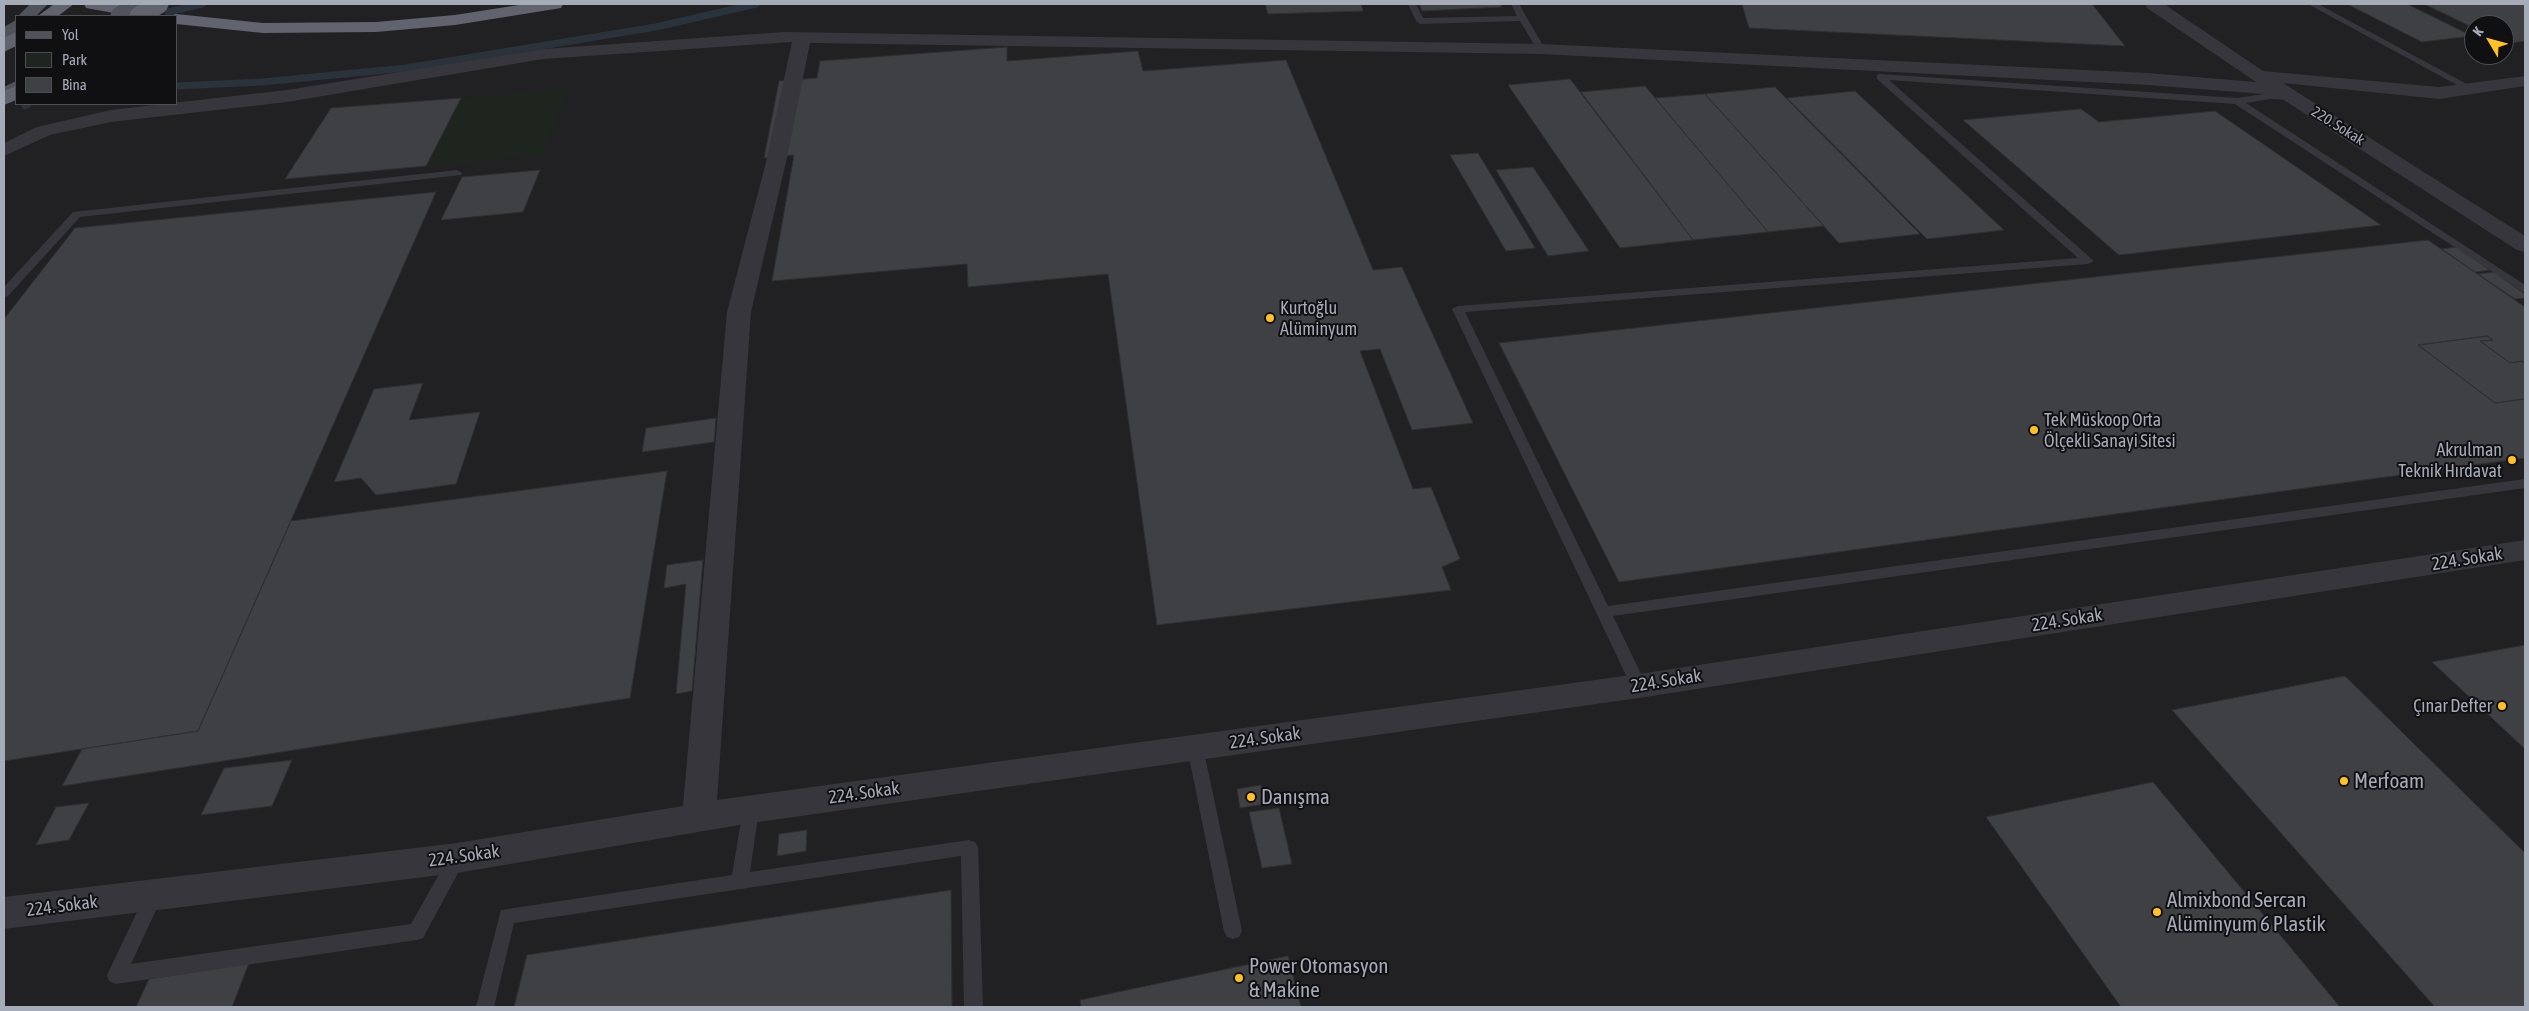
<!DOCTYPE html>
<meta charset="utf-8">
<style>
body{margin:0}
#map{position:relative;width:2529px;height:1011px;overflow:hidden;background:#151517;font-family:"Asap Condensed",sans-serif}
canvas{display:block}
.frame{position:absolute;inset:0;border:5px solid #a6abb8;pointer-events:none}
.legend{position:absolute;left:15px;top:15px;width:162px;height:90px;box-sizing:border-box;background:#101012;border:1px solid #4c4e54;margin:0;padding:6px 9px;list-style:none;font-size:15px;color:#a6abb8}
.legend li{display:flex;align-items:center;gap:10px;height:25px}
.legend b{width:25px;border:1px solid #4c4e54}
.north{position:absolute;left:2464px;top:15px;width:50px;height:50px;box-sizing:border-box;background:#101012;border:1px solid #4c4e54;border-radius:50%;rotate:307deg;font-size:14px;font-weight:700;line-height:20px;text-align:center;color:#a6abb8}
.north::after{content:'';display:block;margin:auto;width:18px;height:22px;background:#ffc125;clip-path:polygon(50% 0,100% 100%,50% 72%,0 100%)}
</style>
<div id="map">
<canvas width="2529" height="1011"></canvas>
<div class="frame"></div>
<ul class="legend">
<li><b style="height:6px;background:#51535c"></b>Yol</li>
<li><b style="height:14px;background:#1d251e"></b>Park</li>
<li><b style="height:14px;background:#3f4044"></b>Bina</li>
</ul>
<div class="north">K</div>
</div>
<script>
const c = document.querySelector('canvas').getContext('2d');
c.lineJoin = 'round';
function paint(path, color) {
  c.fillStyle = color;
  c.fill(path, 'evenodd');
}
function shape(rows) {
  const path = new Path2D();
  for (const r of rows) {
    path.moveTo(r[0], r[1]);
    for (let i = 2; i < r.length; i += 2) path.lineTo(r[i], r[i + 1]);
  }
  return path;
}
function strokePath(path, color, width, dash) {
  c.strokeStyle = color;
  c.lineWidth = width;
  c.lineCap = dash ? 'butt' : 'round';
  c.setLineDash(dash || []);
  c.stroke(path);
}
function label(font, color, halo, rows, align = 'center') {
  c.font = font + ' "Asap Condensed",sans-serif';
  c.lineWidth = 4;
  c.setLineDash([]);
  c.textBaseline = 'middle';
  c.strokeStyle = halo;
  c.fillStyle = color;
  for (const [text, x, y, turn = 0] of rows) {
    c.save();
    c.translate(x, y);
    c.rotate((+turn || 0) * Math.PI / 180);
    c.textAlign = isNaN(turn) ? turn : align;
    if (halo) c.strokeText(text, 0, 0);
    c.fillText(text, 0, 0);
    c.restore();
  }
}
const built = shape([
 [4,4,2525,4,2525,1007,4,1007],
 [16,16,176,16,176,104,16,104],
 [2474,25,2504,25,2504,55,2474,55]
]);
const green = shape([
 [568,89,542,156,426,166,461,98]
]);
const stream = shape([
 [168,12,202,4],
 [176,86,262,82,406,68,656,27,756,4],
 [25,106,28,104]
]);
const building = shape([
 [1265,4,1361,4,1363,11,1268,14,1265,4],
 [1419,4,1500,4,1502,7,1422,11,1419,4],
 [1742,4,2092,4,2125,46,1749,28,1742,4],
 [2358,4,2407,4,2472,36,2422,42,2349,5,2358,4],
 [2424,4,2525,4,2525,41,2505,44,2504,25,2474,25,2474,28,2424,4],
 [1007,47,1007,61,1138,51,1143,71,1286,60,1373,270,1402,267,1473,423,1412,430,1380,349,1360,351,1413,489,1431,487,1460,559,1442,567,1451,590,1157,625,1108,274,968,287,967,264,772,281,794,155,764,158,779,81,817,78,820,61,1007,47],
 [1570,79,1693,240,1620,248,1508,85,1570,79],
 [1645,86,1768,232,1693,240,1581,92,1645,86],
 [1775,87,1920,234,1839,243,1705,94,1775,87],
 [1855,91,2004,230,1927,239,1787,98,1855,91],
 [1705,94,1824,226,1768,232,1655,98,1705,94],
 [461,98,426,166,285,179,331,108,461,98],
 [2081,109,2099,122,2215,111,2381,225,2119,255,1963,120,2081,109],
 [1478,153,1535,248,1506,251,1450,155,1478,153],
 [1533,167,1589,251,1548,256,1496,170,1533,167],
 [540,170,523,212,441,220,462,177,540,170],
 [436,192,198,731,4,761,4,319,75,228,436,192],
 [2428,240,2525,307,2525,363,2522,361,2510,363,2480,341,2493,340,2487,336,2418,345,2495,403,2525,399,2525,458,1619,582,1499,343,2428,240],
 [2456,247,2490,270,2475,272,2442,249,2456,247],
 [2494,272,2525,294,2525,298,2515,299,2478,274,2494,272],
 [2487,336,2493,340,2480,341,2510,363,2522,361,2525,363,2525,399,2495,403,2418,345,2487,336],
 [423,383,409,420,480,412,456,484,376,495,361,478,334,482,374,389,423,383],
 [716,418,714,442,642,452,646,428,716,418],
 [667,471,630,698,62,786,82,749,198,731,291,521,667,471],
 [703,560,692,691,676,694,686,584,664,588,667,565,703,560],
 [2525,645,2525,749,2432,662,2525,645],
 [2345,676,2525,853,2525,1007,2435,1007,2172,710,2345,676],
 [292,760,272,806,201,815,224,768,292,760],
 [2153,782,2340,1007,2121,1007,1986,817,2153,782],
 [1261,785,1265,804,1240,808,1237,789,1261,785],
 [89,803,69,840,36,845,56,807,89,803],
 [1279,808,1292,864,1262,868,1249,812,1279,808],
 [807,830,806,851,777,856,779,834,807,830],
 [951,890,952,1007,514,1007,527,955,951,890],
 [1288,956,1301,1007,1081,1007,1080,1000,1288,956],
 [249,963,232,1007,136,1007,149,979,249,963]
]);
const service = shape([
 [1408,4,1416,4,1423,18,1517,16,1511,4,1519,4,1545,49,1538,51,1520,21,1420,24,1416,21,1408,4],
 [2308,4,2318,4,2476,89,2468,91,2308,4],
 [1880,74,2237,98,2270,93,2294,95,2294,99,2291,100,2270,99,2246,103,2525,285,2525,293,2235,104,1889,80,2094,261,2088,264,1465,312,1608,606,2525,479,2525,488,1613,616,1647,686,1645,690,1639,692,1633,690,1452,309,1458,306,2078,258,1877,79,1877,75,1880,74],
 [457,170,462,173,461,175,80,217,8,296,4,297,4,287,73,212,457,170],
 [1195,740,1201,742,1203,747,1242,931,1239,937,1233,939,1227,937,1224,931,1187,747,1189,742,1195,740],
 [751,802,757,804,759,809,750,872,969,840,975,842,978,847,983,1007,964,1007,961,856,514,923,494,1007,476,1007,501,910,732,875,743,809,745,804,751,802],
 [457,850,463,853,466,858,423,938,417,940,116,984,109,981,107,975,148,889,154,887,160,889,163,895,131,964,411,924,451,853,457,850]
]);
const minor = shape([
 [2145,4,2164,4,2263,71,2439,87,2525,76,2525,86,2439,99,2283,83,2525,236,2525,252,2517,250,2276,95,2148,85,1541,54,810,43,786,162,751,312,717,800,1639,674,2525,540,2525,560,1639,698,751,823,457,873,4,929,4,897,457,843,683,806,727,312,766,162,792,42,543,59,287,102,111,122,50,135,4,156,4,143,37,127,111,110,287,90,543,49,784,32,1541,44,2148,73,2256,82,2147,8,2145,4]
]);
const primary = shape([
 [30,4,48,4,36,16,18,16,30,4],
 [16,20,16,34,10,40,4,41,4,27,16,20],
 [16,81,16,95,4,101,4,87,16,81]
]);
const motorway = shape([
 [54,4,74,4,58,16,38,16,54,4],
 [84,4,117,4,156,11,159,15,130,16,86,8,84,4],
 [525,4,563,4,561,8,555,9,455,25,376,32,263,33,176,24,176,16,169,16,176,14,263,23,376,22,455,15,525,4],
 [16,32,16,46,4,52,4,38,16,32],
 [16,86,16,100,4,105,4,91,16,86]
]);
const primaryBridge = shape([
 [120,16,139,4]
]);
const motorwayBridge = shape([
 [139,16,159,4]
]);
const markers = [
 [1270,318,5,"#ffc125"],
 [2034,430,5,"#ffc125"],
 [2512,460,5,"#ffc125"],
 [2502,706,5,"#ffc125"],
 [2344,781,5,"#ffc125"],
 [1251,797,5,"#ffc125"],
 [2157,912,5,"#ffc125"],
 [1239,978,5,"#ffc125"]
];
const farStreetnames = [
 ["220. Sokak",2338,126,32]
];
const poiNames = [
 ["Kurtoğlu",1280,308],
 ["Alüminyum",1280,329],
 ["Tek Müskoop Orta",2044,420],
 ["Ölçekli Sanayi Sitesi",2044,441],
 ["Akrulman",2502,450,"right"],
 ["Teknik Hırdavat",2502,471,"right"],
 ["Çınar Defter",2492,706,"right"]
];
const streetNames = [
 ["224. Sokak",2467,559,-9],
 ["224. Sokak",2067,620,-9],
 ["224. Sokak",1666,681,-9],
 ["224. Sokak",1265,738,-8],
 ["224. Sokak",864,793,-8],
 ["224. Sokak",464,856,-8],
 ["224. Sokak",62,906,-7]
];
const nearPoinames = [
 ["Merfoam",2354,781],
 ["Danışma",1261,797],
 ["Almixbond Sercan",2167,900],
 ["Alüminyum 6 Plastik",2167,924],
 ["Power Otomasyon",1249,966],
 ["& Makine",1249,990]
];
paint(built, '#212124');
paint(green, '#1d251e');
strokePath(stream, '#2a333c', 7);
paint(building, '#3f4044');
strokePath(building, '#2f2f33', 1);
paint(service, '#36363c');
paint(minor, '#36363c');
paint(primary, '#51535c');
paint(motorway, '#61646e');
strokePath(primaryBridge, '#51535c', 19);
strokePath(motorwayBridge, '#61646e', 19);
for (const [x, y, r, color] of markers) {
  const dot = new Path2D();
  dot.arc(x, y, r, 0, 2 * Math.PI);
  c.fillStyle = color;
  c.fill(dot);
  strokePath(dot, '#101012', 2);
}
label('15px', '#a6abb8', '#101012', farStreetnames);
label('18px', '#a6abb8', '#101012', poiNames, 'left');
label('18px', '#a6abb8', '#101012', streetNames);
label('21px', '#a6abb8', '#101012', nearPoinames, 'left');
</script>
